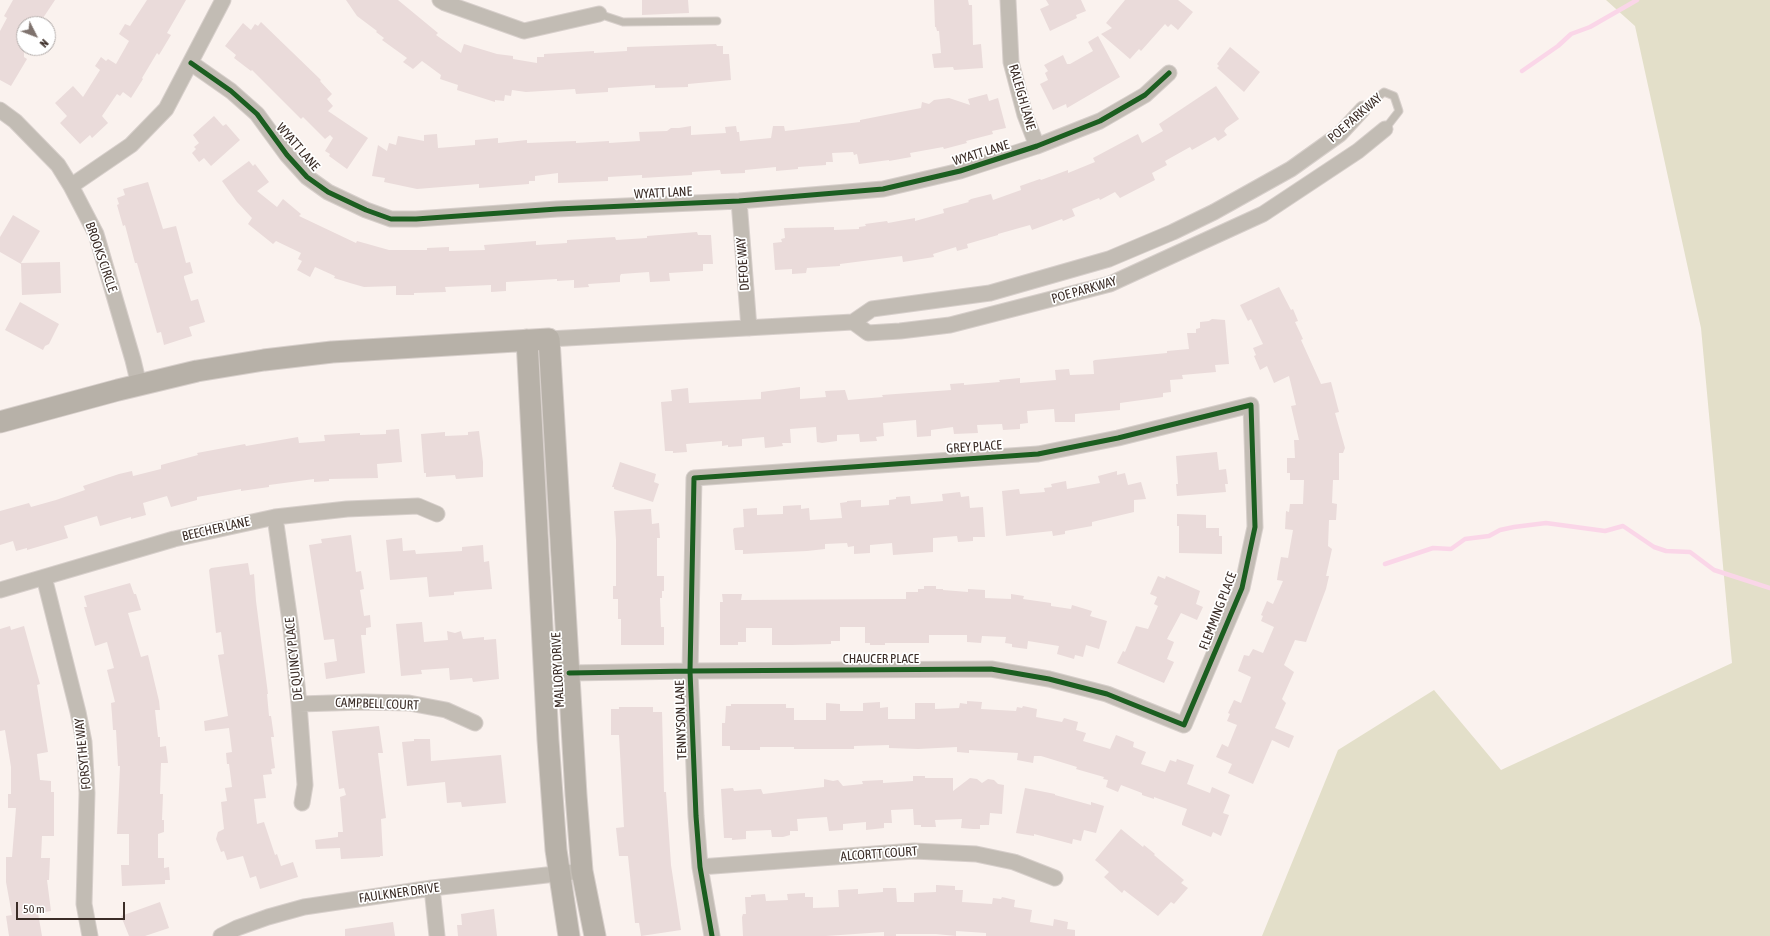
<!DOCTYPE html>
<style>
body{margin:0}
#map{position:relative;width:1770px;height:936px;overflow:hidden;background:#faf2ee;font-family:"Asap Condensed",sans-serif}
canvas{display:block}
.north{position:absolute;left:16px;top:16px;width:40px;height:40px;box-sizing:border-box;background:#fff;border:1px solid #b1aba9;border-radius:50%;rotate:132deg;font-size:11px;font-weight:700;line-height:16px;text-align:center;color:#3b2d27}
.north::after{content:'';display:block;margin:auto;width:14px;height:18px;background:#7e726d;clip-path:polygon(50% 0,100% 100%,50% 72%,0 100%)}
.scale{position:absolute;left:16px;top:902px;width:109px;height:18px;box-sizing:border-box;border:2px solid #3b2d27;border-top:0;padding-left:5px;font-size:12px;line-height:14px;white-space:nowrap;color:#3b2d27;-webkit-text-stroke:3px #fff;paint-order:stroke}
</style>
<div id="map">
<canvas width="1770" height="936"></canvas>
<div class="north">N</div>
<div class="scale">50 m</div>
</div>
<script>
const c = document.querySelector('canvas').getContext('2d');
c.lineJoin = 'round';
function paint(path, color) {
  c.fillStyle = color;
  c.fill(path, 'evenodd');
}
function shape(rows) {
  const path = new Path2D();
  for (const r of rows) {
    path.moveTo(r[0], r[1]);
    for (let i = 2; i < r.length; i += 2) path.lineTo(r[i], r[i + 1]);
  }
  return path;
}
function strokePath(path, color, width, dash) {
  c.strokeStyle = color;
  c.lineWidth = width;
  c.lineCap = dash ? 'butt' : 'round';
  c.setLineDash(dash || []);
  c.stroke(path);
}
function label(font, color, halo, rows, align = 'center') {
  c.font = font + ' "Asap Condensed",sans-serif';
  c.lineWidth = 3.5;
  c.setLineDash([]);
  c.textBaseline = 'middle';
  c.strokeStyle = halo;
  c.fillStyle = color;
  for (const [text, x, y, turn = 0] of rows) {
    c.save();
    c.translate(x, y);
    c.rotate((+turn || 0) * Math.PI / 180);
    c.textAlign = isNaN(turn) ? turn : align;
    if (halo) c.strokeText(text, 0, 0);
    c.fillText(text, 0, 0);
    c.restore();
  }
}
const green = shape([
 [1606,0,1770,0,1770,936,1262,936,1338,750,1434,690,1501,770,1732,663,1701,328,1635,26]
]);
const stream = shape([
 [1522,71,1558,46,1571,34,1590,27,1637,0],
 [1385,564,1433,548,1451,549,1465,539,1489,536,1500,530,1514,527,1546,523,1605,531,1623,526,1654,547,1666,551,1690,552,1714,570,1770,588]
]);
const building = shape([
 [13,0,55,0,39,24,24,24,24,57,27,59,11,86,0,80,0,31,7,18,4,16],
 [147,0,186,0,167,33,171,35,159,55,157,53,142,78,143,79,131,98,123,92,120,96,117,94,102,116,108,123,92,138,90,135,80,144,60,123,67,116,55,103,73,86,83,97,100,70,95,66,101,57,106,61,108,59,116,64,129,41,119,34,125,24,130,26],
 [346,0,398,0,438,33,436,35,461,53,464,44,497,54,513,56,513,59,537,63,537,57,544,57,544,54,594,51,594,53,627,51,627,47,716,44,717,46,723,46,723,54,729,54,731,80,688,84,688,87,655,88,655,85,608,88,608,92,576,94,575,89,526,92,512,90,511,96,505,95,504,101,495,100,495,102,457,90,458,85,440,79,441,75,422,61,413,69,403,62,407,58,382,40,384,38,376,32,377,31,357,16],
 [642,0,688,0,689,13,642,15],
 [934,0,968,0,969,5,972,5,973,45,981,44,983,68,954,70,953,67,934,68,932,54,941,53,939,31,937,31,936,27,935,27],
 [1046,0,1081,0,1086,11,1076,15,1077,18,1050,31,1040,9,1049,5],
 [1125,0,1178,0,1193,12,1178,30,1171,24,1168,27,1165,24,1141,51,1139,49,1130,59,1101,34,1112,28,1106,23],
 [261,22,321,80,320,81,332,94,327,99,333,106,328,111,368,138,347,169,329,156,330,154,325,151,333,138,330,135,325,139,303,117,301,119,252,70,251,71,234,58,236,55,225,46,243,23,251,30,255,24,258,26],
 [1098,36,1120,77,1067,108,1066,104,1053,110,1040,84,1048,80,1045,73,1048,71,1044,65,1063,55,1067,64,1070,64,1093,51,1088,42],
 [1230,47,1260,72,1244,92,1217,68,1219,66,1217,64],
 [1216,86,1239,119,1226,128,1224,131,1227,135,1218,141,1215,137,1192,150,1190,147,1165,161,1167,165,1152,173,1155,180,1120,198,1115,192,1100,200,1099,198,1072,209,1075,216,1063,221,1062,219,1032,230,1030,225,998,234,998,235,967,244,968,248,957,251,956,247,933,254,934,257,903,262,902,256,840,264,840,266,807,268,806,273,792,274,792,269,775,270,773,243,782,242,781,239,785,238,784,228,834,227,834,230,859,229,859,227,866,226,865,224,887,221,888,223,915,218,915,221,944,213,943,209,969,202,968,201,971,199,991,194,993,200,1021,190,1020,186,1040,179,1041,180,1068,170,1068,173,1095,162,1093,158,1138,134,1142,143,1163,131,1159,124],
 [987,94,989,101,998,98,1006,128,992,131,993,134,966,141,967,143,944,149,943,147,910,153,911,157,889,161,889,160,859,164,857,154,854,155,853,152,832,153,833,162,826,162,826,165,798,167,798,169,776,171,776,167,745,170,745,173,721,174,720,170,692,172,692,175,642,178,642,175,608,177,608,181,558,183,558,173,535,176,535,181,529,181,529,184,479,188,479,184,417,189,384,182,385,178,372,176,378,145,387,151,389,143,396,145,398,136,424,141,424,135,437,134,438,148,475,145,475,140,498,138,498,143,527,140,527,143,576,141,576,143,609,141,609,143,640,141,639,132,667,131,671,128,679,128,691,126,691,135,726,133,725,127,736,126,737,132,739,132,740,141,771,138,773,126,784,126,785,131,860,122,860,120,921,108,922,102,929,104,934,100,949,98,970,105,968,99],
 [214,116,223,126,226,124,240,140,211,166,204,158,199,162,192,153,196,149,194,147,199,143,193,135],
 [249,161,253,166,255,164,269,182,257,191,277,207,283,199,301,214,299,216,356,243,357,241,389,250,427,250,427,248,449,247,449,251,485,250,484,245,536,241,536,245,567,243,567,240,615,237,616,240,647,238,647,236,697,232,698,235,711,235,713,264,703,264,703,271,669,273,670,281,650,282,649,272,621,274,620,276,620,282,588,284,589,287,574,288,574,280,557,281,557,279,506,282,506,291,491,292,491,285,445,287,446,292,414,293,414,295,396,295,396,286,364,287,350,283,334,278,335,276,315,267,310,277,297,270,302,261,298,259,301,253,276,241,273,244,248,224,252,218,237,202,222,181],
 [148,182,163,229,176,226,186,263,190,262,193,273,184,276,184,278,191,301,198,299,205,322,189,327,192,336,164,345,161,332,157,333,137,263,135,263,125,225,123,226,117,205,119,204,117,198,125,195,123,189],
 [13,215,40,231,21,263,60,262,61,293,22,295,21,264,0,252,0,237],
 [1279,287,1291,310,1293,309,1298,321,1295,322,1303,339,1301,340,1321,384,1331,382,1339,412,1335,413,1345,448,1343,453,1339,453,1339,480,1333,480,1332,503,1337,504,1336,520,1329,520,1328,546,1332,549,1326,576,1329,576,1326,589,1306,642,1295,640,1284,665,1294,672,1282,699,1286,703,1275,728,1294,736,1289,748,1272,740,1253,784,1228,773,1232,764,1216,757,1222,744,1228,747,1237,725,1227,721,1230,714,1228,713,1234,700,1241,703,1251,677,1238,671,1244,655,1249,656,1253,649,1263,653,1274,627,1261,621,1263,616,1261,615,1267,601,1273,604,1283,581,1277,580,1278,573,1281,557,1288,558,1293,530,1285,529,1286,511,1289,512,1290,504,1303,504,1304,480,1290,480,1290,473,1287,473,1287,458,1295,458,1294,440,1299,440,1291,406,1296,405,1289,376,1274,383,1267,366,1260,370,1254,356,1256,355,1253,348,1263,344,1251,319,1248,321,1240,305],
 [20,302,59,324,49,344,45,346,43,350,5,330],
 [1212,319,1225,320,1229,364,1215,365,1216,372,1182,375,1183,379,1170,380,1171,392,1163,393,1163,397,1120,403,1120,410,1075,414,1075,422,1055,422,1054,409,1027,411,1028,423,1020,424,1020,429,1003,430,1002,424,977,425,978,433,954,434,953,427,931,430,931,436,917,437,916,420,883,423,884,436,876,437,877,441,860,442,859,434,837,435,837,441,822,443,817,442,816,427,790,429,791,443,782,443,783,446,765,448,764,437,742,439,742,446,728,447,728,445,722,446,722,441,686,444,687,452,673,453,673,451,665,451,661,402,672,401,671,390,688,388,689,403,761,399,761,392,800,387,800,399,826,397,825,391,845,390,848,400,883,397,882,395,951,390,950,384,964,383,964,385,1000,382,999,380,1020,378,1020,383,1056,380,1055,370,1069,369,1070,375,1094,374,1093,361,1095,360,1167,353,1167,351,1189,349,1187,333,1196,333,1196,329,1200,328,1200,322,1209,321],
 [399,429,402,462,377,464,378,478,329,479,329,481,314,482,314,479,269,485,269,487,241,491,241,489,197,497,197,500,171,507,167,496,143,503,146,515,131,519,131,517,100,526,97,516,64,526,68,538,27,550,27,548,16,551,13,541,0,545,0,511,29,503,31,507,56,500,85,490,83,486,119,474,132,471,133,476,161,469,161,465,198,455,197,453,245,444,246,446,298,437,299,443,325,441,324,435,360,433,360,435,386,434,386,430],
 [479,431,483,462,483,477,456,479,455,475,426,477,426,473,424,473,421,434,445,432,445,436,468,435,468,432],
 [1217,452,1219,470,1226,469,1228,484,1225,484,1226,492,1177,496,1176,484,1178,484,1176,456],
 [620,462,656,474,654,482,659,484,653,502,614,489,614,487,612,487],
 [1117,471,1117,475,1125,473,1128,485,1141,482,1146,499,1134,500,1134,512,1092,522,1092,526,1065,531,1065,534,1053,536,1052,531,1006,536,1002,491,1019,489,1020,494,1045,492,1044,488,1052,487,1051,484,1066,481,1067,489,1100,483,1098,476],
 [960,492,961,497,969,496,970,508,983,507,985,537,973,537,973,541,958,542,957,536,933,538,933,552,893,555,892,543,870,545,870,553,854,554,854,546,848,547,847,543,825,544,825,549,807,551,743,554,743,550,735,550,733,530,734,528,744,527,743,509,757,508,757,515,783,514,783,506,801,505,801,509,809,508,810,520,842,518,840,503,847,502,847,501,861,500,861,507,889,505,889,500,896,499,896,497,910,496,911,504,943,501,942,494],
 [651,509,652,524,659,523,660,538,657,538,657,576,664,576,664,591,662,591,662,598,660,598,661,627,664,627,664,645,621,645,621,619,618,619,618,599,613,599,613,586,616,586,616,540,614,511],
 [1177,514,1206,515,1206,528,1219,528,1219,536,1222,536,1222,554,1179,553,1179,526,1177,526],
 [351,535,356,572,361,571,364,589,360,590,364,616,370,615,371,627,366,628,366,635,361,635,365,673,326,679,324,663,337,661,334,639,324,640,309,545,322,543,321,539],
 [402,538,403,551,415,550,416,554,462,551,462,547,483,545,484,562,489,561,492,589,454,592,454,595,429,597,427,577,390,580,386,540],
 [248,563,250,575,254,574,256,601,268,694,267,694,269,716,271,716,274,737,271,737,275,768,271,769,272,774,263,775,266,798,254,799,257,824,264,822,275,855,277,854,281,866,293,862,298,877,260,889,256,876,250,878,243,856,227,860,224,851,221,852,216,839,218,832,224,829,221,802,227,801,225,788,232,787,229,764,227,764,226,753,232,752,229,728,205,731,204,721,228,716,218,655,224,654,221,632,216,633,209,570,211,568],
 [1158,576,1165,579,1166,576,1200,591,1196,604,1203,607,1197,620,1181,613,1167,639,1174,642,1167,659,1174,662,1164,683,1117,663,1123,651,1125,652,1136,626,1148,629,1158,606,1154,604,1157,597,1150,594],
 [130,583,134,594,136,594,141,610,128,613,141,657,148,655,159,701,160,710,155,710,158,737,160,737,160,747,166,746,168,763,161,763,160,794,163,794,162,820,164,820,164,832,158,834,158,858,164,858,164,868,169,867,170,880,165,880,165,884,122,886,121,865,129,865,129,834,117,834,120,766,118,766,116,730,113,730,112,715,111,703,115,702,107,670,114,668,107,642,95,646,84,607,87,607,84,596],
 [924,586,936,586,936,589,943,589,943,590,968,592,968,589,985,590,985,598,1011,599,1011,594,1024,596,1023,599,1051,603,1051,606,1071,609,1072,605,1092,611,1090,616,1107,621,1099,649,1086,645,1083,657,1075,655,1074,659,1057,654,1059,646,1028,641,1027,649,1012,647,1012,644,1005,643,1006,637,982,636,981,643,967,642,967,635,929,635,929,643,885,643,885,645,870,645,870,643,865,643,865,627,840,627,840,641,831,641,831,644,792,645,772,645,772,628,746,628,746,642,738,642,738,645,720,645,720,602,723,602,722,594,742,594,741,600,906,599,906,592,918,592,918,589,924,589],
 [422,622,424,642,448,640,447,631,455,633,461,631,463,639,484,637,484,640,496,639,499,679,473,682,472,678,450,680,449,668,421,670,422,674,401,676,396,624],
 [10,626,11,630,24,626,40,684,37,685,48,752,37,754,40,780,51,781,51,792,54,792,54,836,42,836,41,858,50,858,49,880,47,880,51,911,38,913,42,936,9,936,6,916,12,915,6,882,6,857,12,857,16,808,8,808,8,794,11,794,11,767,5,730,0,731,0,629],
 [967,701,982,702,981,709,1016,711,1017,707,1022,708,1023,706,1037,709,1036,717,1062,722,1064,718,1078,722,1076,730,1086,733,1083,741,1110,749,1116,735,1134,742,1133,747,1146,752,1141,764,1165,772,1170,760,1176,762,1177,759,1194,765,1187,784,1210,793,1212,787,1230,795,1223,813,1229,815,1221,836,1213,832,1211,837,1182,825,1182,823,1187,809,1154,797,1154,799,1142,795,1142,793,1121,785,1118,792,1106,787,1108,780,1103,779,1104,777,1076,769,1077,767,1041,756,1034,756,1033,763,1017,760,1018,753,969,750,969,753,957,752,957,747,918,749,889,748,889,745,854,746,854,749,794,749,794,747,760,747,760,750,730,750,730,746,722,746,722,723,725,723,726,706,731,706,731,704,786,704,786,708,794,708,794,720,826,720,826,703,840,704,840,711,863,711,863,703,880,702,880,708,888,707,888,719,915,719,915,703,935,703,935,709,959,708,960,703,967,704],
 [619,707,653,707,653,712,662,712,664,792,666,792,671,865,681,930,641,936,639,923,635,923,628,856,619,856,616,828,624,827,619,735,611,735,611,709,619,709],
 [379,726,383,753,378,753,386,818,381,819,383,856,380,856,380,857,341,859,340,848,316,849,315,840,338,837,338,832,343,832,340,797,346,795,344,788,339,789,332,731],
 [414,739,430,739,431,761,501,755,506,803,462,807,461,802,447,803,445,782,407,786,402,742,414,741],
 [913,776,925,776,925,778,953,778,953,791,970,778,977,779,982,783,988,779,994,780,998,784,1004,785,1002,814,990,813,989,825,980,825,980,829,973,829,961,828,962,819,935,820,936,827,921,827,921,825,914,825,913,809,891,810,892,823,884,823,884,828,866,830,866,822,843,824,843,830,829,831,827,817,797,819,798,831,790,831,790,835,783,837,772,837,771,830,746,831,746,839,732,840,732,838,724,838,721,789,733,788,734,791,761,789,763,794,824,787,824,779,833,781,838,780,843,786,863,784,862,781,883,780,883,783,913,781],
 [1025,788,1055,794,1055,795,1091,805,1091,802,1104,806,1096,833,1084,830,1081,841,1073,839,1072,844,1034,834,1034,836,1016,833],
 [1121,829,1143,847,1144,845,1155,854,1154,855,1184,880,1181,883,1188,888,1174,904,1171,902,1158,916,1124,890,1122,893,1104,877,1109,872,1095,860],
 [936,885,955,886,955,890,963,890,962,902,992,904,993,898,1001,899,1002,897,1015,900,1014,907,1032,910,1030,922,1053,926,1054,919,1068,922,1067,929,1075,930,1075,936,986,936,986,933,956,931,956,936,936,934,896,934,896,936,884,936,884,932,826,936,743,936,742,917,743,914,746,914,745,897,751,897,751,895,765,894,766,901,788,900,787,894,805,893,805,897,813,897,813,908,839,907,838,890,858,889,858,894,883,892,883,888,896,888,897,902,914,902,914,893,936,892],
 [160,902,169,928,145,936,129,936,121,916],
 [494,909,497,936,458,936,457,925,462,925,461,914],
 [393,922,395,936,345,936,345,929]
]);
const lane = shape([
 [599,14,623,22,717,21],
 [1363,109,1384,92,1394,96,1399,111,1385,129]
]);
const street = shape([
 [440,0,445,3,524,31,599,14],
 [1008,0,1011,62,1025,115,1037,146],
 [191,63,231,91,257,114,287,155,307,177,328,192,366,210,391,219,416,219,557,209,739,201,883,189,960,171,1037,146,1100,121,1145,95,1169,73],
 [0,110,15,121,58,165,71,186,96,234,133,360,139,385],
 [71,186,131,145,166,109,223,0],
 [739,201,749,328],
 [853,322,868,333,900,331,950,325,1110,284,1263,214,1358,151,1385,129],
 [853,322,872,309,990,293,1109,259,1173,232,1214,212,1291,169,1340,134,1363,109],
 [549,339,853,322],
 [275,517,291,629,299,704,305,785,302,803],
 [44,577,78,712,84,742,87,793,84,904,90,936],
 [0,590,174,539,275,517,347,509,418,506,437,514],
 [569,673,690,671,991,669,1049,679,1107,694,1184,725,1242,588,1255,527,1251,405,1118,438,1038,454,694,478,690,671,696,816,700,867,712,936],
 [299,704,364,702,409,703,446,710,475,723],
 [700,867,914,851,976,854,1014,862,1055,878],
 [432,888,437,936],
 [221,936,237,928,268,917,304,907,432,888,582,871]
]);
const secondary = shape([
 [527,340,548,740,556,850,569,936],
 [0,422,118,390,197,371,264,360,332,352,549,339,576,795,582,871,595,936]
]);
const cycleway = shape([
 [191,63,231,91,257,114,287,155,307,177,328,192,366,210,391,219,416,219,557,209,739,201,883,189,960,171,1037,146,1100,121,1145,95,1169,73],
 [569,673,690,671,991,669,1049,679,1107,694,1184,725,1242,588,1255,527,1251,405,1118,438,1038,454,694,478,690,671,696,816,700,867,712,936]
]);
const streetNames = [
 ["RALEIGH LANE",1022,97,74],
 ["POE PARKWAY",1355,118,-41],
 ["WYATT LANE",298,147,49],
 ["WYATT LANE",981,153,-17],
 ["WYATT LANE",663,193,-3],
 ["BROOKS CIRCLE",101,257,71],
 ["DEFOE WAY",743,264,-94],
 ["POE PARKWAY",1084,290,-16],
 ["GREY PLACE",974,447,-4],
 ["BEECHER LANE",216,529,-13],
 ["FLEMMING PLACE",1218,611,-69],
 ["DE QUINCY PLACE",294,659,-96],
 ["CHAUCER PLACE",881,659],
 ["MALLORY DRIVE",558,670,-93],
 ["CAMPBELL COURT",377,704,2],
 ["TENNYSON LANE",681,720,-92],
 ["FORSYTHE WAY",83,754,-96],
 ["ALCORTT COURT",879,854,-4],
 ["FAULKNER DRIVE",399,893,-8]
];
paint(green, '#e3dfc9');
strokePath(stream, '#fad6e8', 4.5);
paint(building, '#eadbda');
strokePath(lane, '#d7cfcb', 9);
strokePath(street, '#d7cfcb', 17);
strokePath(secondary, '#d7cfcb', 23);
strokePath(lane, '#c2bcb4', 7);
strokePath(street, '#c2bcb4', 15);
strokePath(secondary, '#b7b1a8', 21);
strokePath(cycleway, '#1b5e20', 5);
label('13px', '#3b2d27', '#fff', streetNames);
</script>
